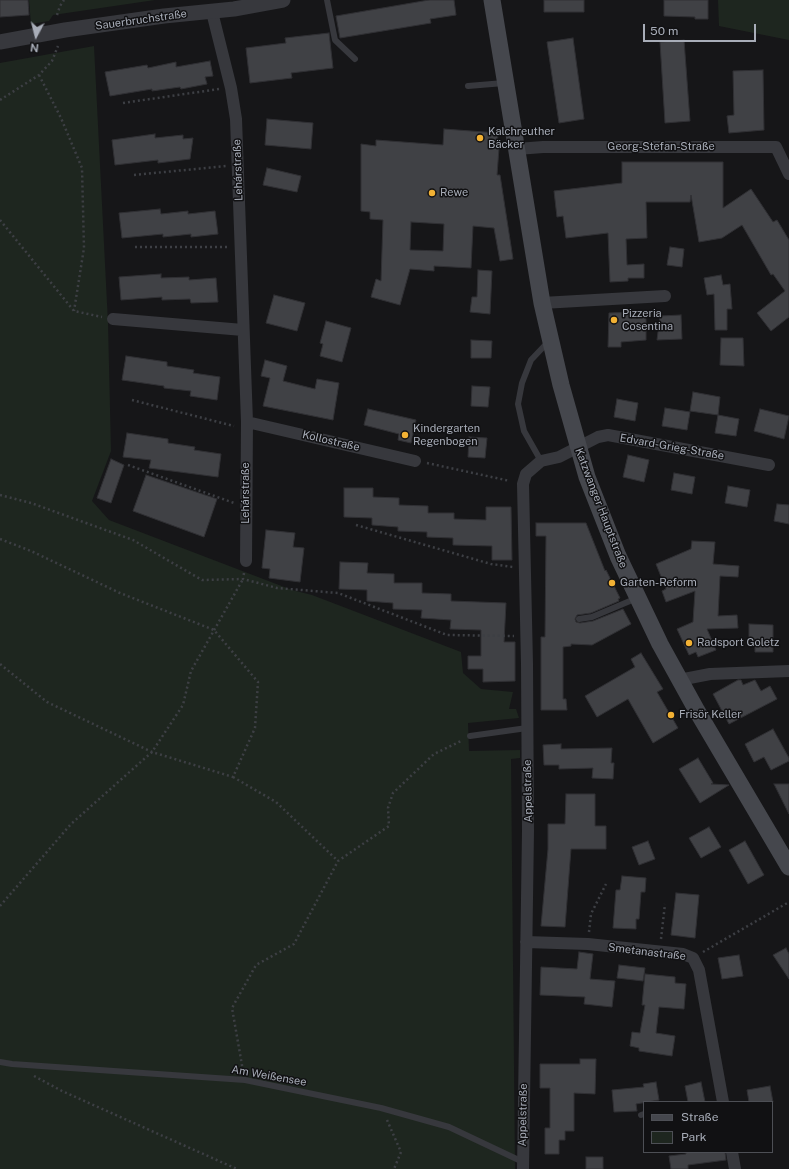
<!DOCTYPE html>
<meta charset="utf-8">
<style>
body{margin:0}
#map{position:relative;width:789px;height:1169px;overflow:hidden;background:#161618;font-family:"Public Sans",sans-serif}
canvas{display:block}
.legend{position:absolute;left:643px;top:1101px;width:130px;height:52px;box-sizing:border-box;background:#111113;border:1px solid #4d4f55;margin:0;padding:5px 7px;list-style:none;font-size:12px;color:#a8adb8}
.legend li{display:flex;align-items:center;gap:8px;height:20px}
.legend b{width:20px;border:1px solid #4d4f55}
.north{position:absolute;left:16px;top:16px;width:40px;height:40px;-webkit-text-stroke:3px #111113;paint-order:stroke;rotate:187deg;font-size:11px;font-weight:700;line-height:16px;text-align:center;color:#a8adb8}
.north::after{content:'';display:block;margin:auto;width:14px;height:18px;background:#a8adb8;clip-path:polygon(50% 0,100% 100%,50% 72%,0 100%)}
.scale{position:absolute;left:643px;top:24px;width:113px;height:18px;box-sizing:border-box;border:2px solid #a8adb8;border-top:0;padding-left:5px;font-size:12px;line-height:14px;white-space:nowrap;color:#a8adb8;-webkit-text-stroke:3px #111113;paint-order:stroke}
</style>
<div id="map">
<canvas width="789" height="1169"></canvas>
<ul class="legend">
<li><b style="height:5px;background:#45474d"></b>Straße</li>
<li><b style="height:11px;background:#1e261f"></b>Park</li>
</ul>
<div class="north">N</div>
<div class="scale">50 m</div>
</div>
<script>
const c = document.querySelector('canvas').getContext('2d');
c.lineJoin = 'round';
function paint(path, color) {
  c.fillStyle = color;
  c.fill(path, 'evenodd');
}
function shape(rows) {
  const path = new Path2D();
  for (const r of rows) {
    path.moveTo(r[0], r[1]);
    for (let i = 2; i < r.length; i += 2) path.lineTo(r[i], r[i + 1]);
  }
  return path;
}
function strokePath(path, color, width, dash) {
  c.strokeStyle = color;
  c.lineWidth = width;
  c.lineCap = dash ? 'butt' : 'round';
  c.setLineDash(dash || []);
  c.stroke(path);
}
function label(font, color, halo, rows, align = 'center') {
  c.font = font + ' "Public Sans",sans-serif';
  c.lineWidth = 3;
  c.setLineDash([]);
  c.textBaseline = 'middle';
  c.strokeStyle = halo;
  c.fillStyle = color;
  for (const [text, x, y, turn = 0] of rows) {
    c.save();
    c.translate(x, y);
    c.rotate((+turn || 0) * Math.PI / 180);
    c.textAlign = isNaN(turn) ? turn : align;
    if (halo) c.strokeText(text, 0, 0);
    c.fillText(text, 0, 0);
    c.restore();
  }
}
const green = shape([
 [29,0,155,0,53,15,49,21,31,24],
 [718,0,789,0,789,40,719,26],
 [94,46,108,323,111,451,92,501,109,520,292,590,312,595,461,652,463,673,481,689,513,692,509,709,516,709,519,718,468,723,469,751,520,750,520,758,511,759,515,1169,0,1169,0,63]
]);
const building = shape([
 [0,0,28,0,29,15,0,17,0,0],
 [429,0,454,0,456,15,430,19,431,23,340,38,336,16,429,0],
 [544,0,584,0,584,12,544,12,544,0],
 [664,0,708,0,708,19,695,19,695,17,664,16,664,0],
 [329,33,333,68,291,73,292,78,250,83,246,48,286,43,285,38,329,33],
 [573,38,584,119,559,123,547,42,573,38],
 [684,40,690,121,665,123,660,42,684,40],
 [210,61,213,76,205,77,207,84,181,89,180,87,152,91,152,89,110,96,105,72,147,65,148,68,176,62,176,67,210,61],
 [763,70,764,130,729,133,727,116,734,115,733,71,763,70],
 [267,119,313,123,311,149,265,145,267,119],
 [444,129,498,133,497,148,499,148,497,175,500,175,513,259,500,261,494,228,473,226,471,268,434,266,434,271,410,269,400,305,371,297,376,279,381,281,383,220,370,219,370,212,361,211,361,144,376,146,376,140,443,145,444,129],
 [411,222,444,224,443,251,410,250,411,222],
 [155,134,155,138,183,135,183,139,193,138,190,159,158,163,158,160,115,165,112,140,155,134],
 [622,162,723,162,723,208,751,189,773,222,777,220,789,240,789,317,771,331,757,313,785,291,773,274,771,275,742,225,722,238,699,242,691,195,690,202,646,202,647,238,626,239,627,265,644,264,644,278,628,278,628,281,610,282,608,233,566,238,563,216,557,217,554,191,622,183,622,162],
 [267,168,301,176,297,192,263,185,267,168],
 [160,209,161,214,188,211,188,214,215,211,218,234,191,237,191,234,163,237,163,234,122,238,119,213,160,209],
 [670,247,684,249,682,267,667,265,670,247],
 [478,270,492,271,490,314,470,312,472,297,477,297,478,270],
 [161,274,161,278,189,277,189,280,216,278,218,302,191,303,190,299,162,300,162,297,121,300,119,277,161,274],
 [721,275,723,285,730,284,732,309,727,309,727,330,715,330,714,294,707,295,704,278,721,275],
 [274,295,305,303,297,331,266,323,274,295],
 [635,312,635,316,646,316,646,340,621,342,621,347,608,347,609,313,635,312],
 [681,315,682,339,657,340,660,316,681,315],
 [326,321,351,328,342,362,320,356,323,344,320,343,326,321],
 [721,338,743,338,744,366,720,365,721,338],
 [471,340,492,341,491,358,471,358,471,340],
 [126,356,167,362,167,366,194,370,193,373,220,377,217,400,190,396,191,391,164,388,164,386,122,380,126,356],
 [265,360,287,366,283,381,315,389,317,379,339,383,333,420,263,406,270,378,261,376,265,360],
 [472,386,490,387,488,407,471,406,472,386],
 [693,392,720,397,718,415,690,411,693,392],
 [617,399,638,403,635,421,614,417,617,399],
 [665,408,690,412,687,430,662,426,665,408],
 [368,409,416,420,411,443,398,440,399,434,364,425,368,409],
 [760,409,789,416,784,439,754,431,760,409],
 [718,415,739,419,736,436,715,433,718,415],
 [127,433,168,439,168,443,195,447,194,450,221,454,218,477,149,468,151,460,123,457,127,433],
 [469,437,487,438,485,458,468,457,469,437],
 [628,455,649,460,644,482,623,477,628,455],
 [111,459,124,465,111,503,97,498,111,459],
 [674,473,695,477,692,494,671,490,674,473],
 [146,475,217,499,204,537,133,511,146,475],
 [728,486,750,490,747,507,725,503,728,486],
 [344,488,373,488,373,497,399,498,399,505,428,506,428,513,454,513,454,519,486,520,486,507,511,507,512,560,492,560,492,546,453,545,453,538,427,537,427,532,398,531,398,527,372,525,372,518,344,517,344,488],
 [777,504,789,505,789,524,774,521,777,504],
 [536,523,586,523,605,571,606,570,620,598,618,599,619,601,591,613,577,615,575,619,576,622,580,623,593,621,623,609,631,624,592,645,571,644,571,646,563,647,563,699,566,699,567,710,541,710,541,637,545,637,546,536,536,536,536,523],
 [266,530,295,533,293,547,304,548,300,582,269,578,270,569,262,568,266,530],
 [692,541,715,542,713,564,739,566,738,577,720,576,718,616,737,615,738,628,707,629,716,650,698,657,696,652,689,655,677,629,693,622,695,591,666,602,662,591,666,589,656,564,691,549,692,541],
 [340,562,368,563,367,573,394,574,394,583,422,583,422,593,451,594,451,601,506,603,504,642,515,642,515,681,483,682,483,669,468,669,468,656,481,656,481,630,450,629,451,620,421,618,422,610,393,609,393,603,367,601,367,590,339,589,340,562],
 [749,624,773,625,773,652,755,652,755,645,749,645,749,624],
 [641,653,663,689,657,692,678,728,653,743,628,699,597,717,585,696,635,667,631,659,641,653],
 [738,680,741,680,743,685,755,680,761,691,770,686,777,699,729,724,713,694,738,680],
 [773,729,789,758,789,761,771,770,764,757,754,762,745,744,773,729],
 [561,744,561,749,612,748,611,763,614,763,613,779,592,778,593,768,559,769,559,765,544,765,543,745,561,744],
 [698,758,713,783,711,784,729,785,700,803,679,769,698,758],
 [774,784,789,784,789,814,774,784],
 [566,794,595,794,595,826,606,826,606,849,571,849,565,927,541,926,548,849,548,824,565,824,566,794],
 [709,827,721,847,701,858,689,838,709,827],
 [648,841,655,859,639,865,632,847,648,841],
 [745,841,764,875,748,884,729,850,745,841],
 [622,876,646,878,645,892,641,892,639,919,636,919,636,929,613,928,616,890,620,890,622,876],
 [676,893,699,895,695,938,671,935,676,893],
 [786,948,789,954,789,979,773,955,786,948],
 [579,952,593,954,590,979,615,981,612,1007,584,1004,585,997,540,995,541,967,577,969,579,952],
 [739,955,743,976,722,979,718,958,739,955],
 [619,965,645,968,643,981,617,978,619,965],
 [645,974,675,977,675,983,686,984,684,1009,659,1007,656,1033,675,1036,672,1056,639,1051,639,1048,630,1046,632,1032,640,1033,645,1005,642,1005,645,974],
 [580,1059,596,1059,595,1094,574,1093,574,1131,565,1131,565,1140,559,1140,559,1154,545,1154,545,1128,550,1128,550,1088,540,1088,540,1064,580,1064,580,1059],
 [656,1082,659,1100,636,1104,637,1111,614,1112,612,1090,644,1087,643,1084,656,1082],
 [701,1082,705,1102,688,1102,685,1086,701,1082],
 [770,1086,773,1102,749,1102,747,1090,770,1086],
 [686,1152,725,1152,726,1160,688,1165,688,1169,671,1169,669,1156,686,1154,686,1152],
 [586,1157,603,1157,603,1169,586,1169,586,1157]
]);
const path = shape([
 [57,15,60,6,64,0],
 [39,75,61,118,82,168,84,248,74,311],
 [0,100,39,75,52,61,58,46],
 [123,103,219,89],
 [134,175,226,166],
 [0,220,74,311,102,317],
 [135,247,228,247],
 [132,400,234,426],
 [427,463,510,481],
 [128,465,234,503],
 [0,495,31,503,133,540,202,580,242,579],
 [356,525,491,564,513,567],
 [0,539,31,551,120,593,214,630,258,682,255,728,233,777,152,752,47,702,0,664],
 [244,573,243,579,277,588,338,593,447,635,514,636],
 [233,777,276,802,338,861],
 [0,906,71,824,152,752,183,705,191,671,243,579],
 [589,932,591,914,606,884],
 [661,939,665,904],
 [703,952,789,902],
 [243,1071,232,1008,256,965,294,944,338,861,389,826,388,808,393,793,434,754,461,741],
 [34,1076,62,1091,237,1169],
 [387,1120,401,1152,394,1169]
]);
const service = shape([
 [327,0,335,40,355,59],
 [468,86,504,83],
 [541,461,524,431,518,404,522,383,531,360,549,341],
 [579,619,592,617,637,598],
 [470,736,527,728],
 [0,1062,12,1064,245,1080,381,1108,449,1127,523,1162],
 [641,1115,644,1114]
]);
const minor = shape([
 [212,12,231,88,236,119,247,422,246,561],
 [517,149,543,147,776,147,789,174],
 [542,303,665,296],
 [113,319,243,330],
 [247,422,415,461],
 [679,680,710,674,789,671],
 [526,942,588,944,683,954,693,958,699,970,723,1102],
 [732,1152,735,1169],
 [523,1169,528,831,527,664,523,484,526,474,541,461,559,457,598,437,608,435,769,465]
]);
const tertiary = shape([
 [0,42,65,30,164,16,234,9,283,0]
]);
const secondary = shape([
 [492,0,542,303,561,385,587,477,618,556,660,644,697,711,789,867]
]);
const markers = [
 [480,138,4,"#f2b134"],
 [432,193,4,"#f2b134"],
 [614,320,4,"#f2b134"],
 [405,435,4,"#f2b134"],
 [612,583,4,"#f2b134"],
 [689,643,4,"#f2b134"],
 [671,715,4,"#f2b134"]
];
const streetNames = [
 ["Sauerbruchstraße",141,20,-8],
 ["Georg-Stefan-Straße",661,147],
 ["Lehárstraße",238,170,-92],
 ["Kollostraße",331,441,13],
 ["Edvard-Grieg-Straße",672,447,10],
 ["Lehárstraße",246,493,-90],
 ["Katzwanger Hauptstraße",601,508,69],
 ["Appelstraße",528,791,-91],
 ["Smetanastraße",647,952,7],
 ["Am Weißensee",269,1076,10],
 ["Appelstraße",523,1115,-89]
];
const poiNames = [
 ["Kalchreuther",488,132],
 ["Bäcker",488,145],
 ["Rewe",440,193],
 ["Pizzeria",622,314],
 ["Cosentina",622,327],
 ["Kindergarten",413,429],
 ["Regenbogen",413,442],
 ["Garten-Reform",620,583],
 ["Radsport Goletz",697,643],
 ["Frisör Keller",679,715]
];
paint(green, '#1e261f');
paint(building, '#404145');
strokePath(building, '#303034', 1);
strokePath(path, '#3d3f44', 2.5, [2, 3]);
strokePath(service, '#37383d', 6);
strokePath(minor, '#37383d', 12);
strokePath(tertiary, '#37383d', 15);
strokePath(secondary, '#45474d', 17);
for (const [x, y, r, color] of markers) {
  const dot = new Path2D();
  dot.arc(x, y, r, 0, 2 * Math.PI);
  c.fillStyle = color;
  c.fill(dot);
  strokePath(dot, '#111113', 1.5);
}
label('11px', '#a8adb8', '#111113', streetNames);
label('11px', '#a8adb8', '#111113', poiNames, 'left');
</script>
